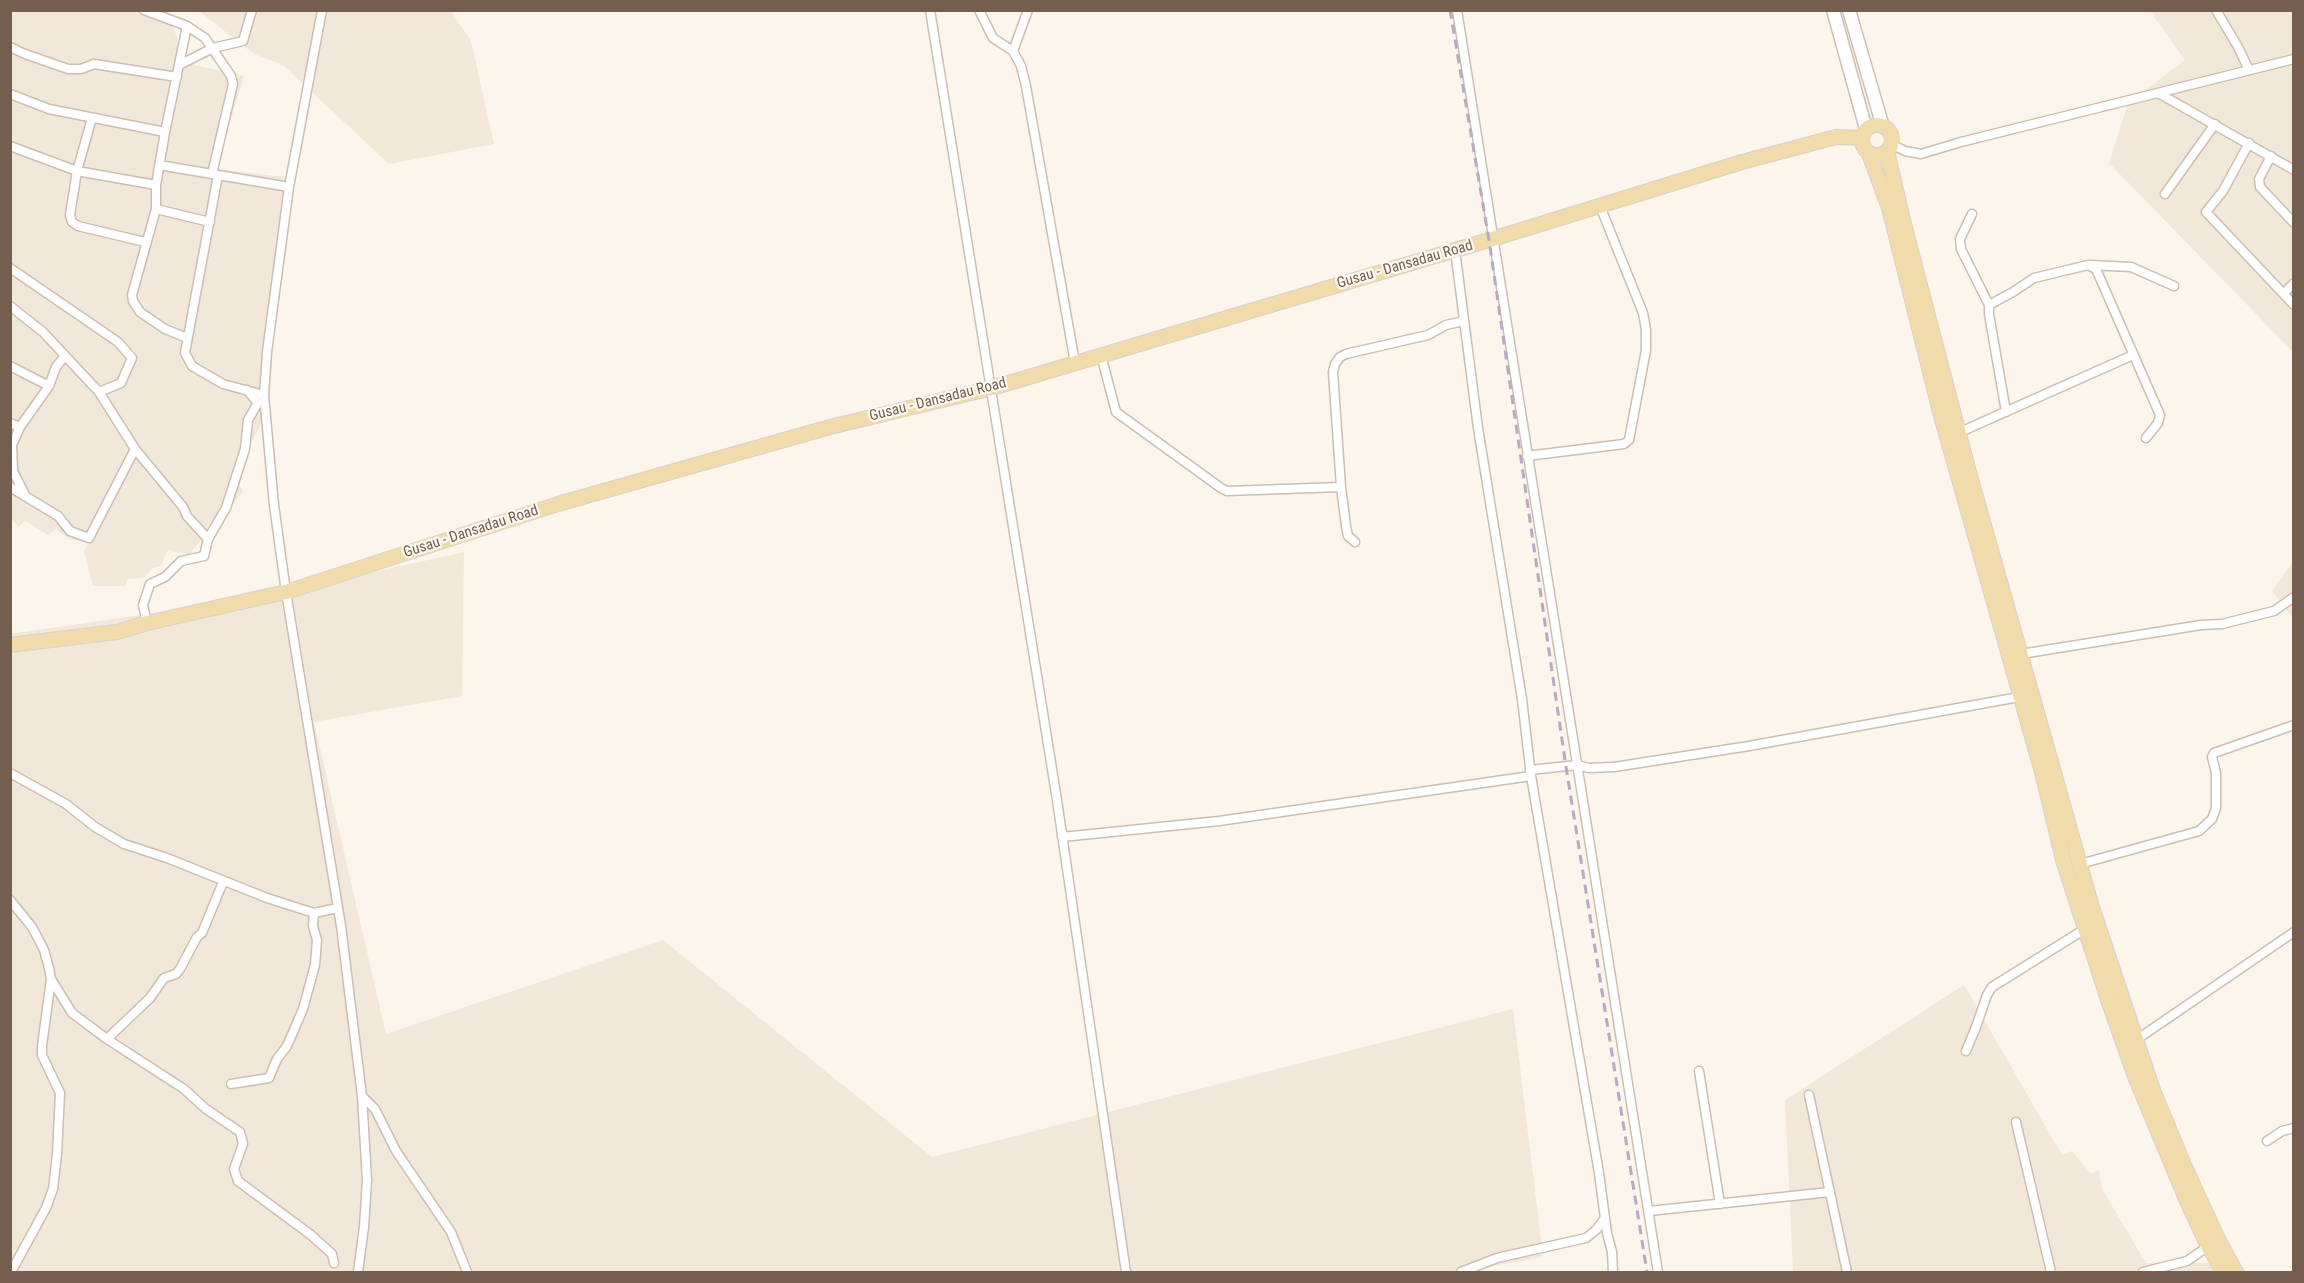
<!DOCTYPE html>
<style>
body{margin:0}
#map{position:relative;width:2304px;height:1283px;overflow:hidden;background:#fbf5eb;font-family:"Roboto Condensed",sans-serif}
canvas{display:block}
.frame{position:absolute;inset:0;border:12px solid #745e50;pointer-events:none}
</style>
<div id="map">
<canvas width="2304" height="1283"></canvas>
<div class="frame"></div>
</div>
<script>
const c = document.querySelector('canvas').getContext('2d');
c.lineJoin = 'round';
function paint(path, color) {
  c.fillStyle = color;
  c.fill(path, 'evenodd');
}
function shape(rows) {
  const path = new Path2D();
  for (const r of rows) {
    if (r.length === 3) {
      path.moveTo(r[0] + r[2], r[1]);
      path.arc(r[0], r[1], r[2], 0, 2 * Math.PI);
      continue;
    }
    path.moveTo(r[0], r[1]);
    for (let i = 2; i < r.length; i += 2) path.lineTo(r[i], r[i + 1]);
  }
  return path;
}
function strokePath(path, color, width, dash) {
  c.strokeStyle = color;
  c.lineWidth = width;
  c.lineCap = dash ? 'butt' : 'round';
  c.setLineDash(dash || []);
  c.stroke(path);
}
function label(font, color, halo, rows, align = 'center') {
  c.font = font + ' "Roboto Condensed",sans-serif';
  c.lineWidth = 4.5;
  c.setLineDash([]);
  c.textBaseline = 'middle';
  c.strokeStyle = halo;
  c.fillStyle = color;
  for (const [text, x, y, turn = 0] of rows) {
    c.save();
    c.translate(x, y);
    c.rotate((+turn || 0) * Math.PI / 180);
    c.textAlign = isNaN(turn) ? turn : align;
    if (halo) c.strokeText(text, 0, 0);
    c.fillText(text, 0, 0);
    c.restore();
  }
}
const residential = shape([
 [10,11,169,11,169,15,186,63,244,76,216,169,293,178,262,423,234,472,243,492,189,554,167,551,161,566,153,568,145,577,128,579,125,586,93,586,84,552,89,542,68,539,56,529,48,535,25,521,18,527,11,519],
 [199,11,451,11,471,41,494,144,389,164,283,65,254,54],
 [2150,11,2293,11,2293,352,2109,163,2128,103,2185,60],
 [464,552,462,696,314,722,386,1034,663,940,932,1157,1513,1009,1543,1257,1460,1272,11,1272,10,634,252,599],
 [2293,561,2293,618,2272,591],
 [1964,985,2062,1155,2072,1151,2091,1174,2099,1170,2102,1189,2146,1263,2240,1263,2246,1272,1793,1272,1785,1100]
]);
const minor = shape([
 [144,10,187,26],
 [322,10,289,187,267,352,264,395,274,505,286,592,341,926,362,1096,367,1180,364,1227,358,1272],
 [930,10,1057,800,1126,1272],
 [979,10,993,38,1013,51,1028,10],
 [1457,10,1658,1272],
 [2216,10,2238,47,2249,70],
 [10,47,25,54,68,69,81,69,94,64,177,77],
 [1013,51,1021,66,1026,86,1075,363],
 [179,65,213,48,243,41,252,10],
 [10,94,49,109,165,132],
 [2160,94,2294,170],
 [92,118,77,171,70,215,72,222,78,226,145,242],
 [2249,143,2223,191,2206,212,2294,305],
 [1891,144,1905,151,1921,154,1961,142,2294,59],
 [10,146,77,171,156,185],
 [2271,156,2259,179,2260,187,2294,223],
 [159,165,289,187],
 [218,175,185,353,192,366,223,384,264,395],
 [2165,194,2215,124],
 [156,209,210,222],
 [1972,214,1960,239,1961,249,1989,305],
 [1455,250,1478,428,1522,699,1531,776,1599,1173,1607,1233,1612,1252,1613,1272],
 [2090,265,2131,267,2174,286],
 [10,268,118,342,132,358,121,383,99,392],
 [2284,293,2294,283],
 [10,306,43,332,99,392,135,449,183,507,187,516,208,539],
 [187,338,165,329,140,312,133,301,132,295,156,209,156,185,165,132,187,26,205,38,231,76,233,84,212,174],
 [1101,355,1116,412,1221,488,1227,491,1341,487],
 [10,366,49,386],
 [2006,412,1989,314,1989,305,2013,292,2034,278,2088,265,2096,269,2160,415,2158,423,2146,438],
 [10,423,20,427],
 [1958,433,2133,355],
 [1527,456,1624,444,1629,440,1646,350,1646,330,1643,313,1600,206],
 [10,487,58,516,70,531,89,538,135,449],
 [25,495,13,471,12,445,20,427,49,386,56,367,64,357],
 [1355,542,1348,536,1346,526,1341,487,1333,372,1335,364,1340,357,1346,354,1428,335,1446,325,1464,321],
 [147,623,143,605,150,584,165,577,181,561,204,556,208,539,226,508,245,449,248,420,258,403,247,390],
 [2021,654,2201,625,2222,624,2274,611,2294,597],
 [1530,770,1577,765,1589,768,1614,767,1749,746,2019,697],
 [10,773,66,804,95,827,124,844,167,858,267,898,314,913,338,908],
 [1062,837,1219,821,1531,776],
 [2080,864,2199,831,2212,819,2216,808,2216,773,2212,757,2214,753,2294,725],
 [10,900,32,927,44,950,49,968,51,979,42,1046,42,1055,60,1093,57,1154,53,1189,46,1208,11,1272],
 [51,979,72,1013,107,1039,184,1089,206,1109,240,1132,243,1144,234,1169,238,1181,311,1235,332,1254,334,1263],
 [107,1039,150,998,164,978,176,974,180,969,197,937,202,933,223,882],
 [2136,1040,2294,932],
 [1966,1051,1976,1027,1987,995,1992,987,2085,929],
 [1699,1071,1720,1204],
 [231,1084,269,1078,277,1059,287,1046,303,1009,315,965,317,940,313,926,314,913],
 [1809,1095,1847,1272],
 [362,1096,375,1109,396,1151,451,1232,467,1272],
 [2016,1122,2051,1272],
 [2267,1141,2282,1131,2294,1128],
 [1649,1211,1830,1192],
 [1461,1272,1497,1258,1586,1238,1596,1230,1605,1218],
 [2143,1272,2187,1261,2210,1245]
]);
const secondary = shape([
 [1833,10,1866,129],
 [1849,10,1883,127]
]);
const primary = shape([
 [1877,140,15],
 [1887,151,1904,224,1969,472,2092,907,2153,1090,2184,1165,2218,1239,2236,1272],
 [1869,154,1889,208,1941,416,2042,772,2063,860,2108,1000,2136,1079,2186,1199,2208,1246,2224,1272],
 [10,645,117,632,147,623,286,592,558,504,830,427,992,388,1489,240,1742,162,1836,137,1862,138]
]);
const rail = shape([
 [1450,10,1489,240,1566,767,1647,1272]
]);
const streetNames = [
 ["Gusau - Dansadau Road",1405,265,-16],
 ["Gusau - Dansadau Road",938,400,-14],
 ["Gusau - Dansadau Road",471,532,-18]
];
paint(residential, '#f2e8da');
strokePath(minor, '#ccbeb1', 11);
strokePath(secondary, '#cebfaf', 15);
strokePath(primary, '#d8d2ce', 16);
strokePath(minor, '#fff', 8);
strokePath(secondary, '#fff', 12);
strokePath(primary, '#f2dbaa', 14);
strokePath(rail, '#b9a9c4', 3, [9, 6]);
label('15px', '#745e50', '#fef9f1', streetNames);
</script>
